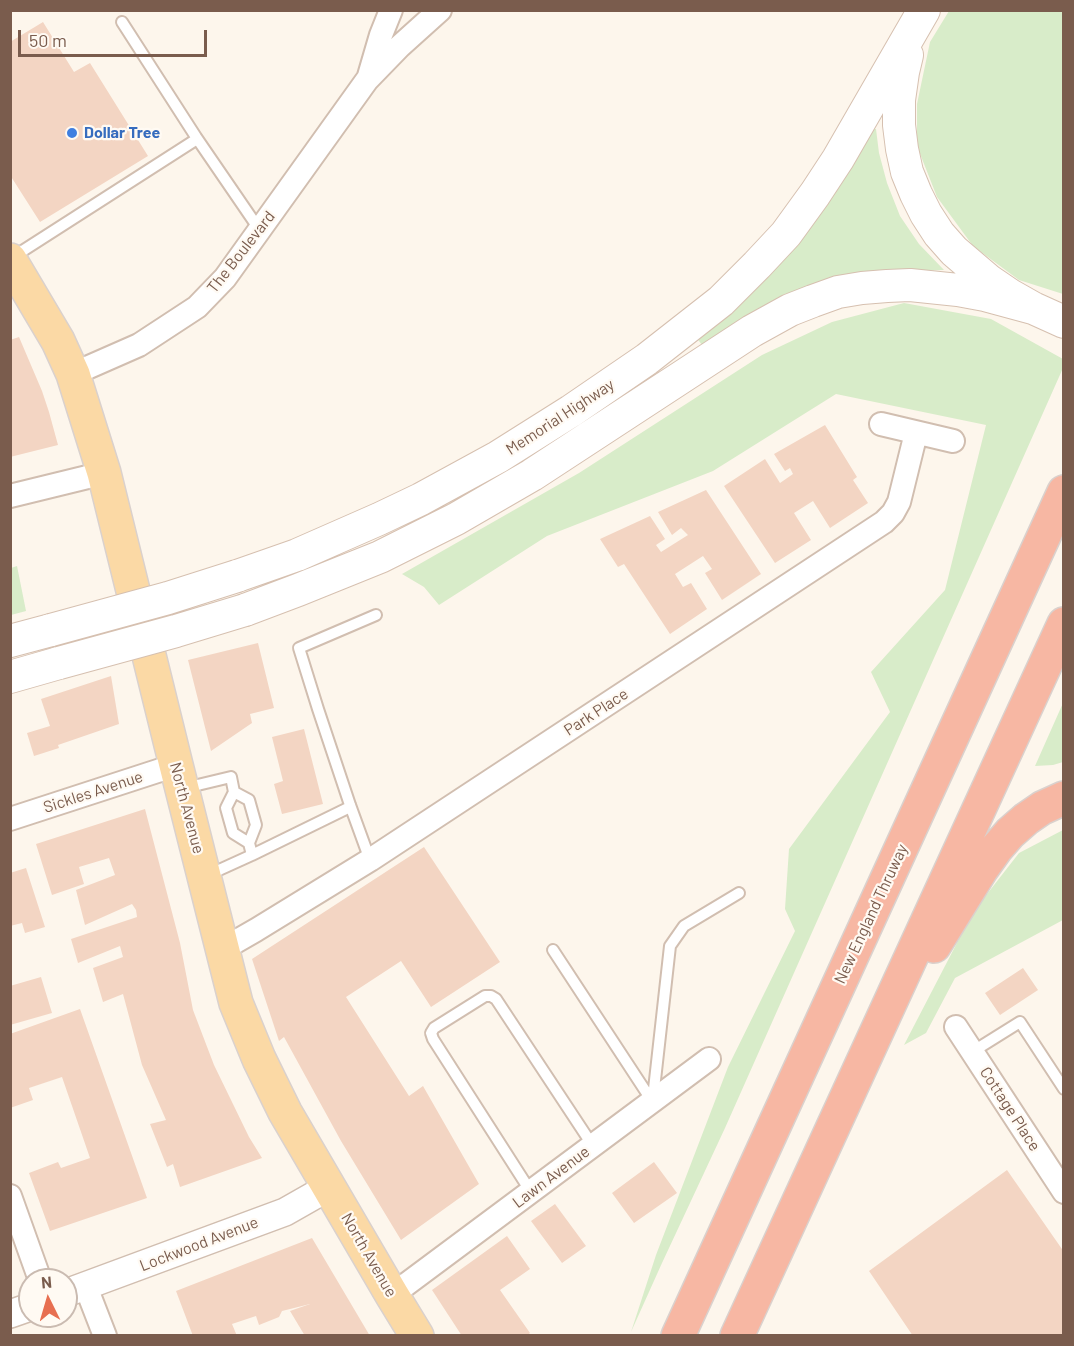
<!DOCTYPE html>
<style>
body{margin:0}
#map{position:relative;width:1074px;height:1346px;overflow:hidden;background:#fdf6ec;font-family:Barlow,sans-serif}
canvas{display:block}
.frame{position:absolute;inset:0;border:12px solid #7a5c4d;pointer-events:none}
.north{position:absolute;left:18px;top:1268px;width:60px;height:60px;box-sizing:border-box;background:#fffaf3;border:2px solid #cabbb1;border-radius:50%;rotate:355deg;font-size:16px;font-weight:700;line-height:24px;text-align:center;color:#7a5c4d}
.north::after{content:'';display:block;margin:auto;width:21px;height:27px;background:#e76f51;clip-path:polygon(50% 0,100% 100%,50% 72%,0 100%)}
.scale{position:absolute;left:18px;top:30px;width:189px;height:27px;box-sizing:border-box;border:3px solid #7a5c4d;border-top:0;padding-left:8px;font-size:18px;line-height:21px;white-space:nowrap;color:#7a5c4d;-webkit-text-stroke:4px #fffaf3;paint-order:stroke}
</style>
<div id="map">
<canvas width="1074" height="1346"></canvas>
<div class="frame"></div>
<div class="north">N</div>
<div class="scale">50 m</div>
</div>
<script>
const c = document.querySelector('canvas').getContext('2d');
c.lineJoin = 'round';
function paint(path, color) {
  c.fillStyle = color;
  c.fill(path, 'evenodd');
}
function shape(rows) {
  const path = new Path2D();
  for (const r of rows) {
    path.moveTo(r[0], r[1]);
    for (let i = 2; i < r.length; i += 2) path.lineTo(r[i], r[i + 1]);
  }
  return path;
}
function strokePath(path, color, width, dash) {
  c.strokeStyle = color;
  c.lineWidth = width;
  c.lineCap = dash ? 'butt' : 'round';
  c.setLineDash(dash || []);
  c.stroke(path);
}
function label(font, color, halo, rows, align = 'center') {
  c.font = font + ' Barlow,sans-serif';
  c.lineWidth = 4.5;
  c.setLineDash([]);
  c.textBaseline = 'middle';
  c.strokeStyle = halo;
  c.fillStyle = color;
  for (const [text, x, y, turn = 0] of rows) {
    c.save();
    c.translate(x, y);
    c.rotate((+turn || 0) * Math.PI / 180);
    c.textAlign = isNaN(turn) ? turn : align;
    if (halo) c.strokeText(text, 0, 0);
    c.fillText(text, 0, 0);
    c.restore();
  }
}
const green = shape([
 [949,11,1063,11,1063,294,1019,280,973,246,937,197,917,146,917,104,930,42],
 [868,129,876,129,879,153,887,183,900,216,919,244,944,270,861,272,785,294,702,345,696,337],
 [904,303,991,319,1063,359,1063,368,725,1128,662,1263,631,1332,656,1255,728,1067,795,931,785,909,789,849,890,712,871,672,945,590,986,425,836,394,713,471,547,536,439,605,424,587,402,574,579,473,762,355,832,322],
 [17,566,26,611,11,615,11,568],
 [1063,703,1063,762,1053,765,1035,766],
 [1063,830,1063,920,955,978,926,1033,904,1045,973,912,1019,853]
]);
const building = shape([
 [43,22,74,72,90,63,148,156,40,222,10,175,10,42],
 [19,337,42,391,49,412,58,445,10,457,10,340],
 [825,425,857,477,853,480,868,503,830,528,813,501,794,513,811,540,775,563,724,486,765,459,780,483,793,474,790,468,785,471,774,454],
 [706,490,761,574,722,600,705,573,712,569,703,556,675,574,683,587,691,583,707,609,670,634,624,564,618,567,600,539,650,516,665,539,656,545,661,552,688,535,681,528,672,535,658,512],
 [258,643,274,708,250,714,252,723,211,751,188,660],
 [111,676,119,724,58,745,59,748,34,756,27,733,50,726,41,699],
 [304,729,323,804,282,814,274,784,283,781,272,737],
 [145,809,180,943,193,1010,214,1065,249,1137,262,1158,180,1187,173,1164,167,1167,150,1124,166,1120,142,1065,123,994,103,1002,93,968,123,957,120,946,78,963,71,939,137,917,136,910,132,904,85,925,76,890,115,875,109,858,79,867,84,884,52,895,36,844],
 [424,847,500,962,431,1007,401,961,346,997,409,1096,423,1086,479,1184,401,1240,341,1141,284,1037,279,1041,252,959],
 [26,868,45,927,25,933,22,923,10,926,10,873],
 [1023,968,1038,990,1000,1015,985,993],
 [41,977,52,1013,10,1025,10,986],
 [80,1009,147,1198,50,1231,29,1173,58,1162,61,1168,90,1158,62,1077,29,1088,33,1100,10,1108,10,1034],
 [654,1162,677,1193,634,1223,612,1193],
 [1007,1170,1064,1252,1064,1336,913,1336,869,1271],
 [555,1204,586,1246,562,1263,531,1221],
 [507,1236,530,1269,500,1290,530,1333,527,1336,462,1336,432,1290],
 [312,1238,370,1336,305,1336,290,1311,310,1304,282,1311,279,1317,259,1325,256,1316,232,1324,237,1336,193,1336,176,1291]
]);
const service = shape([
 [122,22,196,137,259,229],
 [13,257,197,139],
 [185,788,231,777,234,792],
 [249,843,233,833,226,808,234,792,249,800,256,825,249,843,252,855],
 [370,860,350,805,318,709,299,648,376,615],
 [208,875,252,855,350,807],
 [553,950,652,1101],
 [972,1052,1020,1022,1064,1089],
 [653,1098,670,946,684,926,739,893],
 [531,1192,433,1039,431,1033,434,1028,485,996,491,996,496,999,593,1146]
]);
const minor = shape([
 [369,76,381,35,391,10],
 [73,374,139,345,197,307,225,278,367,80,400,46,440,10],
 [881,424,953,441],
 [10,496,104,473],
 [10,819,176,765],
 [223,949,256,930,370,860,884,522,893,513,899,502,916,433],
 [956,1027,1064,1192],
 [10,1196,40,1280],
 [86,1287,105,1336],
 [392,1295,709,1059]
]);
const tertiary = shape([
 [66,1293,285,1212,329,1187],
 [10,1314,30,1307]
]);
const secondary = shape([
 [907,55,903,72,899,100,899,125,902,149,907,172,916,194,926,214,939,234,954,251,988,280,1010,295,1033,308,1064,322],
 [237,576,297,555,379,519,421,499,498,457,571,411,647,359,721,301,757,265,786,234,815,194,838,159,924,10],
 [245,610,298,590,380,557,456,519,532,475,752,331,790,310,813,301,838,292,862,288,887,286,910,285,958,290,985,295,1033,308],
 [10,641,51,630],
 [10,677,59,663]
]);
const primary = shape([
 [10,260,58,341,73,374,104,473,176,765,236,1003,259,1059,285,1112,392,1295,417,1336]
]);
const motorway = shape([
 [934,946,981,870,996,849,1010,833,1026,819,1042,808,1064,798],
 [678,1336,1064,492],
 [737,1336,1064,624]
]);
const secondaryBridge = shape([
 [51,630,168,598,237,576],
 [59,663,176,631,245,610]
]);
const markers = [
 [72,133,6,"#3f7fe0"]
];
const shopNames = [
 ["Dollar Tree",84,133]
];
const streetNames = [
 ["The Boulevard",241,252,-52],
 ["Memorial Highway",560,417,-33],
 ["Park Place",596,712,-33],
 ["Sickles Avenue",93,792,-18],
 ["North Avenue",187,808,75],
 ["New England Thruway",871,914,-65],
 ["Cottage Place",1010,1109,57],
 ["Lawn Avenue",551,1177,-37],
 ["Lockwood Avenue",199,1244,-21],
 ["North Avenue",369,1255,60]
];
paint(green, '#d8ecc9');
paint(building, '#f3d5c3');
strokePath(service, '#d1beb0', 14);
strokePath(minor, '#d1beb0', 26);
strokePath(tertiary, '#d1beb0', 30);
strokePath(secondary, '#d6c0b0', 34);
strokePath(primary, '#dad1cd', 36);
strokePath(motorway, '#dad1cd', 36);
strokePath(service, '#fff', 10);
strokePath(minor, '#fff', 22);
strokePath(tertiary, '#fff', 27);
strokePath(secondary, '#fff', 32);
strokePath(primary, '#fbd9a5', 33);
strokePath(motorway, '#f7b7a3', 33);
strokePath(secondaryBridge, '#d6c0b0', 34, []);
strokePath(secondaryBridge, '#fff', 32);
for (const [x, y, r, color] of markers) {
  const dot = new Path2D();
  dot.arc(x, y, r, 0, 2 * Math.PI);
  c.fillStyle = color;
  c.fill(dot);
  strokePath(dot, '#fffaf3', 2);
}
label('bold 16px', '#366cbe', '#fffaf3', shopNames, 'left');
label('16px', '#7a5c4d', '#fffaf3', streetNames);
</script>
